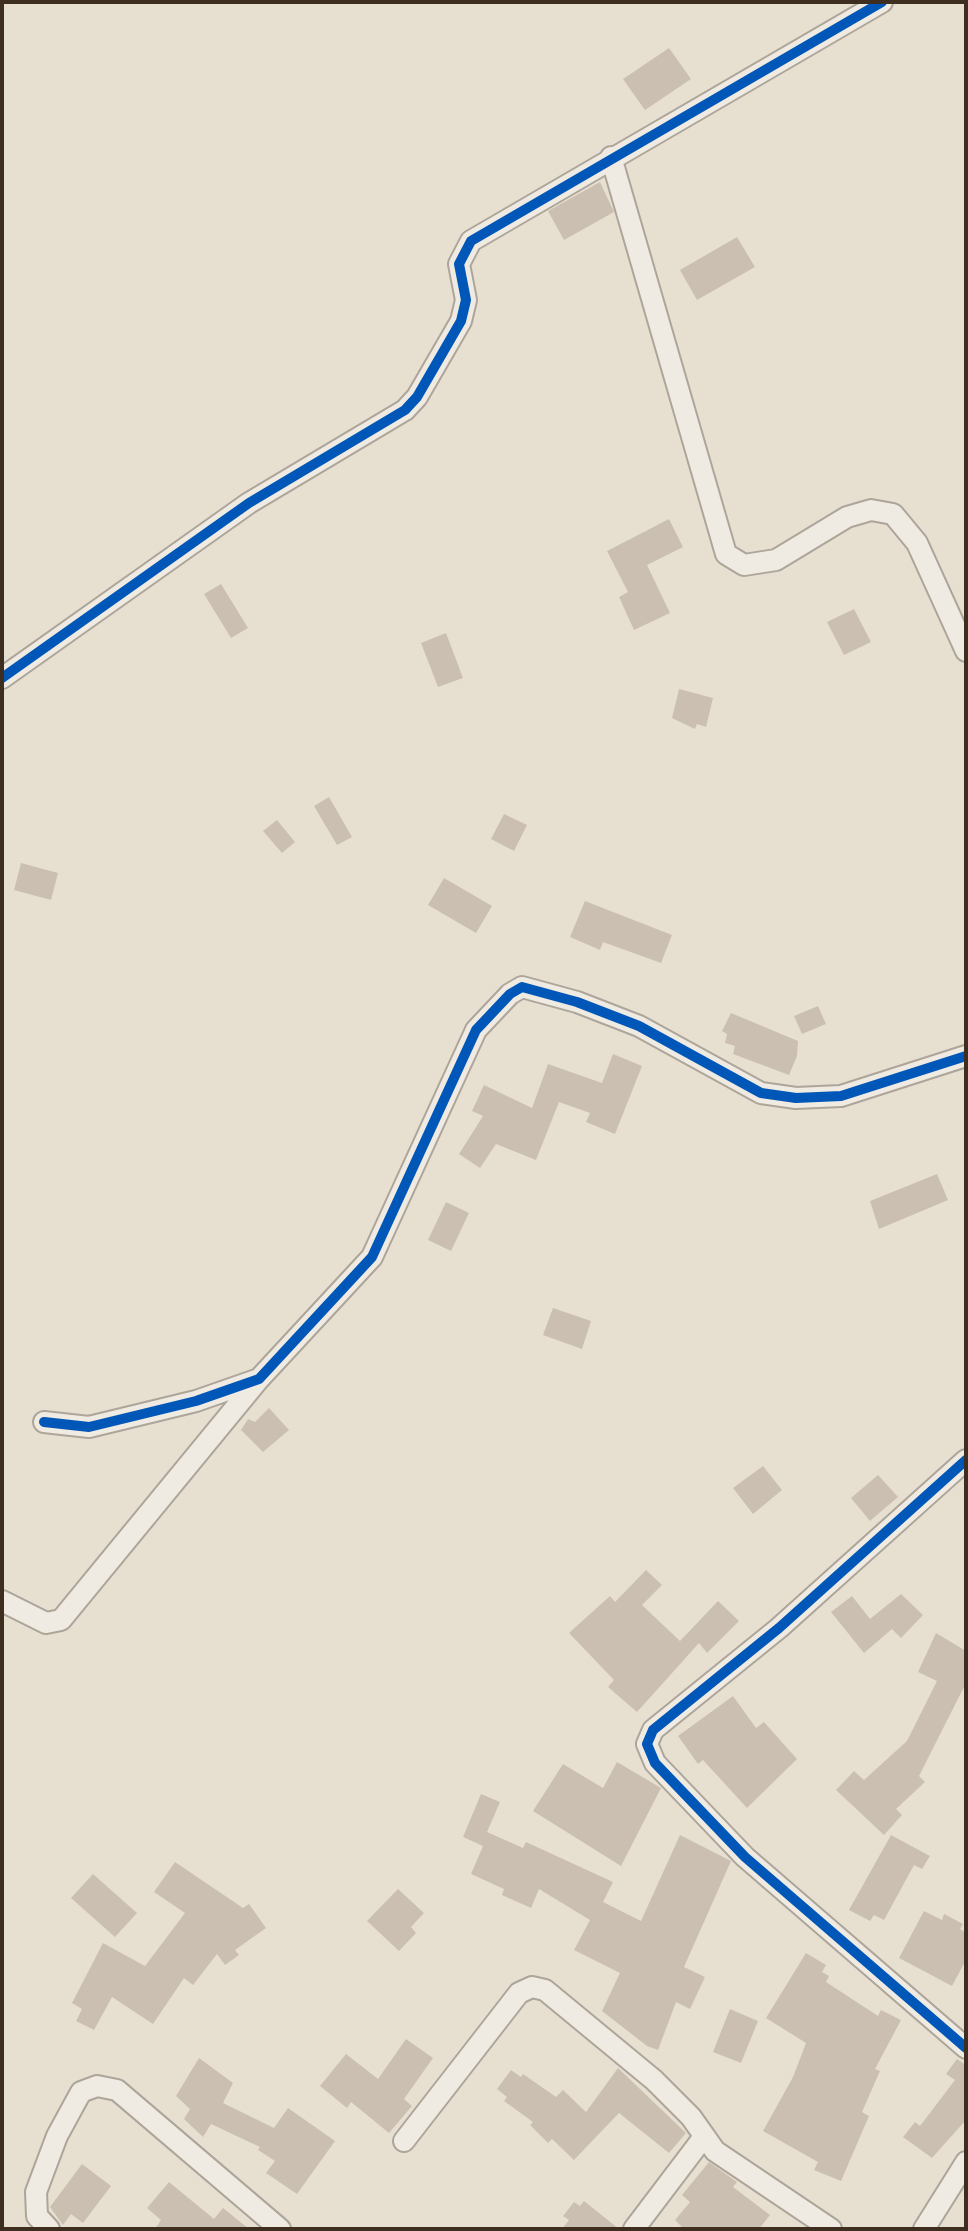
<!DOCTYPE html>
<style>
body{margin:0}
#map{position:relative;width:968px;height:2231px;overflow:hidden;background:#e7e0d1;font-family:Literata,serif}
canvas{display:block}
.frame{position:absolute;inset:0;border:4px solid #3d2e20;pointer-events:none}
</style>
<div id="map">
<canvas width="968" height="2231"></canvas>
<div class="frame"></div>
</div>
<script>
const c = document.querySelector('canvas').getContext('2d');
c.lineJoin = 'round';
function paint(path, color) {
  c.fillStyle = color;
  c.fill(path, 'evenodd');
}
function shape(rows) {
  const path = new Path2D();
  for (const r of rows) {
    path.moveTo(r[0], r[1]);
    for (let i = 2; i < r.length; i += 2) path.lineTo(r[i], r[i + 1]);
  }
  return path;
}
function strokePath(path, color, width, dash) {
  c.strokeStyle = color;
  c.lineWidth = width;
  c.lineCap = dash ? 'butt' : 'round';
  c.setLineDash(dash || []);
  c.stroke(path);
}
const building = shape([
 [669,48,691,79,645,110,623,79],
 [600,182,614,212,564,240,548,211],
 [737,237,755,267,697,300,680,270],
 [669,519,683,547,647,565,670,613,634,630,619,597,628,592,607,551],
 [221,584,248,628,231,638,204,594],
 [854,609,871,642,844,655,827,622],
 [446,633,463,678,438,687,421,643],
 [679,689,713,698,706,727,697,724,695,729,672,718],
 [329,797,352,837,337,845,314,806],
 [504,814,527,825,514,851,491,839],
 [277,820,295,842,282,853,263,831],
 [21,863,58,873,51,900,14,890],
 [444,878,492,906,476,933,428,905],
 [585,901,672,935,661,963,603,942,600,950,570,937],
 [818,1006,826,1024,802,1034,794,1016],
 [731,1013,798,1041,797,1056,789,1075,733,1054,735,1046,725,1043,727,1034,722,1031],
 [613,1054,642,1066,615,1134,586,1122,590,1113,559,1102,536,1160,496,1144,480,1168,459,1154,483,1116,472,1111,484,1085,532,1108,548,1064,602,1083],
 [937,1174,948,1200,879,1229,870,1201],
 [446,1202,469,1213,451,1251,428,1240],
 [553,1308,591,1321,582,1349,543,1335],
 [269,1408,289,1430,263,1452,241,1430,248,1419,255,1422],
 [763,1466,782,1490,753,1514,733,1488],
 [878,1475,898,1497,870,1521,851,1498],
 [646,1570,662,1585,642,1605,680,1641,718,1601,739,1621,707,1653,699,1643,637,1712,608,1687,614,1680,569,1633,610,1596,615,1602],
 [901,1594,923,1615,901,1638,892,1629,864,1653,831,1612,852,1596,870,1619],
 [936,1633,966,1651,966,1683,919,1776,925,1782,896,1809,902,1815,884,1835,836,1790,854,1771,864,1780,907,1741,937,1681,918,1672],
 [733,1696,756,1728,764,1722,797,1759,747,1808,703,1760,698,1764,678,1736],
 [617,1762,661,1788,621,1866,533,1811,563,1764,603,1788],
 [481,1794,500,1802,487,1832,523,1848,526,1842,613,1882,603,1902,641,1921,680,1835,731,1861,684,1967,705,1977,690,2009,676,2002,658,2050,647,2046,602,2011,620,1973,574,1950,590,1920,539,1889,531,1908,502,1895,504,1889,471,1874,483,1846,463,1837],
 [891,1835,930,1856,922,1869,914,1865,884,1920,874,1915,870,1921,849,1910],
 [175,1862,243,1908,249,1904,266,1928,235,1950,239,1955,225,1965,217,1954,193,1985,184,1978,153,2024,112,1997,94,2030,76,2021,82,2009,72,2003,103,1943,145,1966,185,1913,154,1892],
 [93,1874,137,1913,115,1937,71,1898],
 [398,1889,424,1913,411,1927,416,1933,399,1951,367,1921],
 [924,1911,942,1920,944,1914,963,1924,960,1929,966,1933,966,1960,952,1986,899,1958],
 [806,1953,826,1965,822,1972,829,1976,826,1982,878,2016,881,2010,901,2020,875,2069,880,2071,862,2112,869,2116,841,2181,814,2170,818,2162,763,2131,793,2077,806,2043,766,2018],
 [730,2009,758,2021,741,2063,713,2052],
 [406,2039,433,2058,404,2099,412,2106,389,2133,351,2102,347,2108,320,2086,346,2054,378,2079],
 [199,2058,233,2083,223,2103,274,2128,288,2108,335,2141,297,2194,266,2173,275,2161,258,2150,260,2147,211,2124,203,2137,184,2119,190,2109,176,2096],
 [957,2059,966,2065,966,2120,932,2158,903,2137,915,2122,920,2126,955,2080,946,2074],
 [618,2068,686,2133,669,2153,619,2113,574,2160,552,2139,548,2143,530,2125,533,2122,504,2101,507,2097,497,2089,511,2070,521,2077,523,2074,556,2097,563,2090,586,2112],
 [709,2162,737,2182,733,2187,770,2215,759,2229,684,2229,675,2220,690,2202,682,2195],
 [82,2164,111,2186,83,2223,71,2214,63,2225,50,2207],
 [169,2182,214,2219,223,2208,249,2229,155,2229,161,2220,147,2208],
 [584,2201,619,2229,562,2229,569,2220,563,2216,574,2202,580,2206]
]);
const minor = shape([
 [611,157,726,554,744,565,776,560,847,517,871,510,893,514,917,543,966,651],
 [2,678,249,503,405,410,417,397,461,321,466,300,459,264,471,241,882,2],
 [44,1422,89,1427,196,1401,259,1379,372,1257,476,1030,510,994,522,987,577,1002,639,1026,761,1093,796,1098,841,1096,966,1056],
 [966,1460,779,1628,653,1730,647,1744,655,1763,745,1857,966,2048],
 [2,1601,46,1623,61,1620,259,1379],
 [404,2141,519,1993,532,1987,545,1990,654,2080,691,2117,715,2151,831,2229],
 [49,2229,37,2216,36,2192,57,2136,81,2092,97,2086,117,2090,280,2229],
 [634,2229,703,2138],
 [924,2229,966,2162]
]);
const cycleway = shape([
 [2,678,249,503,405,410,417,397,461,321,466,300,459,264,471,241,882,2],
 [44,1422,89,1427,196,1401,259,1379,372,1257,476,1030,510,994,522,987,577,1002,639,1026,761,1093,796,1098,841,1096,966,1056],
 [966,1460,779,1628,653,1730,647,1744,655,1763,745,1857,966,2048]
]);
paint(building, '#cbbfb2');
strokePath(minor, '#ada599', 24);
strokePath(minor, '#efebe3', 20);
strokePath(cycleway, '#0057b8', 10);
</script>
